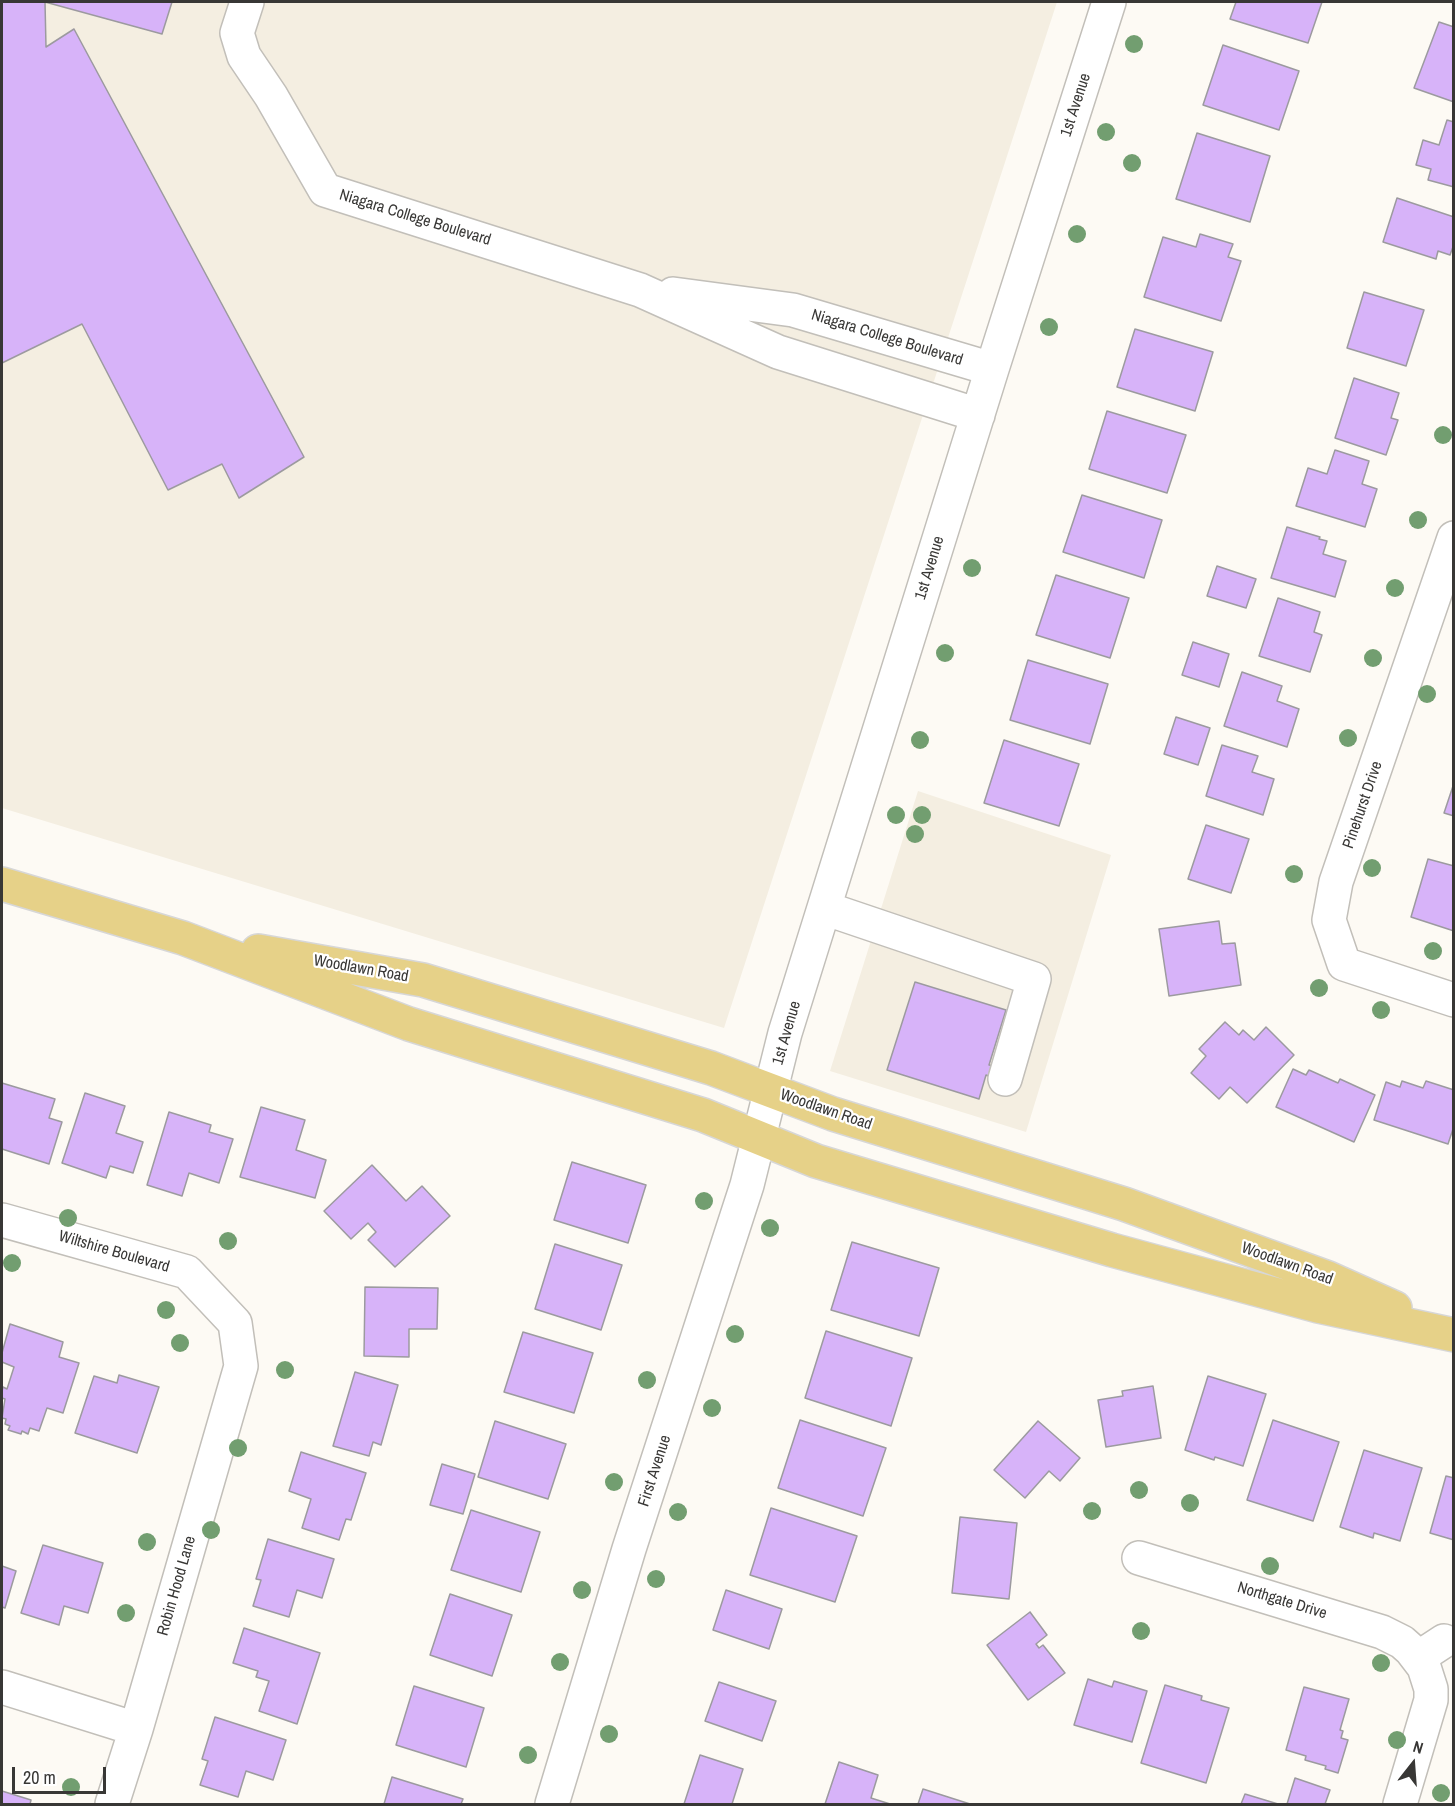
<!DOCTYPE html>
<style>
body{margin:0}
#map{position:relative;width:1455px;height:1806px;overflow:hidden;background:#fdfaf4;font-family:"Archivo Narrow",sans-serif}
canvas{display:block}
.frame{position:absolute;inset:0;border:3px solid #383735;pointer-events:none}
.north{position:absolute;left:1383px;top:1734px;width:60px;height:60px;-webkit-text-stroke:4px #fff;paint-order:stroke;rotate:17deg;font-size:16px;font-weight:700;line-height:24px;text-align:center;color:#383735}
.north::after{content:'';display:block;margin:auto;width:21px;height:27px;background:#383735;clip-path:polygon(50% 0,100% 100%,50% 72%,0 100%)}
.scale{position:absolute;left:12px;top:1767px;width:94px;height:27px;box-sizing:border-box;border:3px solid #383735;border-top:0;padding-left:8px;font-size:18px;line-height:21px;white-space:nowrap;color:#383735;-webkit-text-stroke:4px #fff;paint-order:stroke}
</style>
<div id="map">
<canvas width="1455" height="1806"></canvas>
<div class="frame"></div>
<div class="north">N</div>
<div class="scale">20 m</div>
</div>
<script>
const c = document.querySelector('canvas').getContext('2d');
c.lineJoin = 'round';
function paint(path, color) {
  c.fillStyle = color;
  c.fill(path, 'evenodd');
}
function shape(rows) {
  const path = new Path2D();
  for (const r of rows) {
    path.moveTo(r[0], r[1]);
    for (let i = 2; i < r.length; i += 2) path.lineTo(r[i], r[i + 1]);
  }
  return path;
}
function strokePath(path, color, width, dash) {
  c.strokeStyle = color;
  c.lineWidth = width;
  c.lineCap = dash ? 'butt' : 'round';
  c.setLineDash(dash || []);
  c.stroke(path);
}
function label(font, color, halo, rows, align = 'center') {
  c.font = font + ' "Archivo Narrow",sans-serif';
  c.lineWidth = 4.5;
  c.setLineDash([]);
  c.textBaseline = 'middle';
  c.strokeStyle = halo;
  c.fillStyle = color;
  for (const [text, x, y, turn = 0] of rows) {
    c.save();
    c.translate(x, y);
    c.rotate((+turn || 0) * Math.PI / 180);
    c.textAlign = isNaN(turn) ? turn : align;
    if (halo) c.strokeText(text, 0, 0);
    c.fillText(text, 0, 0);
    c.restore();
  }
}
const built = shape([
 [2,2,1057,2,724,1028,2,808],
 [918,791,1111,855,1026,1132,830,1071]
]);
const building = shape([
 [2,2,172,2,162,34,45,2,46,47,74,29,304,457,239,498,222,464,168,490,82,324,2,363,2,2],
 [1236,2,1322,2,1308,43,1230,19,1236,2],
 [1439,22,1454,27,1454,102,1414,88,1439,22],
 [1223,45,1299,71,1279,130,1203,105,1223,45],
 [1447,120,1454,122,1454,187,1428,180,1431,169,1416,165,1423,140,1439,145,1447,120],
 [1197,133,1270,156,1250,222,1176,199,1197,133],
 [1397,198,1454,217,1454,244,1450,255,1438,251,1436,259,1383,242,1397,198],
 [1200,234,1233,244,1228,257,1241,261,1221,321,1144,297,1163,237,1196,247,1200,234],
 [1364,292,1424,310,1406,366,1347,348,1364,292],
 [1135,329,1213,352,1195,411,1117,387,1135,329],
 [1354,378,1399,393,1391,418,1398,420,1386,455,1335,438,1354,378],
 [1107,411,1186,435,1167,493,1089,469,1107,411],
 [1335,450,1369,461,1362,484,1377,489,1365,527,1296,506,1308,468,1327,474,1335,450],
 [1082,495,1162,520,1144,578,1063,552,1082,495],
 [1287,527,1320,537,1319,539,1327,541,1323,554,1346,561,1335,597,1271,578,1287,527],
 [1217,566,1256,579,1246,608,1207,596,1217,566],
 [1056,575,1129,598,1110,658,1036,635,1056,575],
 [1278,598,1320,612,1314,632,1322,635,1310,672,1259,656,1278,598],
 [1193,642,1229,654,1219,687,1182,675,1193,642],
 [1028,660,1108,684,1090,744,1010,720,1028,660],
 [1242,672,1282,686,1277,701,1299,709,1287,747,1224,726,1242,672],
 [1176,717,1210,728,1198,765,1164,754,1176,717],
 [1004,740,1079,764,1059,826,984,803,1004,740],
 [1222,745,1258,756,1252,772,1274,779,1263,815,1206,796,1222,745],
 [1454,783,1454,816,1444,813,1454,783],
 [1206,825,1249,839,1231,893,1188,879,1206,825],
 [1428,859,1454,866,1454,931,1411,917,1428,859],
 [1219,921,1222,944,1235,943,1241,985,1169,996,1159,929,1219,921],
 [915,982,1006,1010,989,1065,994,1066,991,1077,986,1075,979,1099,887,1070,915,982],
 [1225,1022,1239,1035,1243,1030,1254,1040,1266,1027,1294,1055,1247,1103,1230,1087,1219,1099,1191,1073,1206,1056,1199,1049,1225,1022],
 [1293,1069,1306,1075,1309,1070,1338,1083,1340,1079,1375,1095,1354,1142,1276,1107,1293,1069],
 [1402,1081,1423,1088,1426,1081,1454,1090,1454,1126,1448,1144,1374,1120,1386,1082,1400,1087,1402,1081],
 [2,1083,55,1099,49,1118,62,1122,49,1164,2,1149,2,1083],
 [85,1093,125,1106,116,1133,143,1142,133,1173,110,1166,106,1178,62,1163,85,1093],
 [261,1107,305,1120,296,1150,326,1160,315,1198,240,1177,261,1107],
 [169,1112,211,1125,209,1132,233,1139,219,1183,189,1173,182,1196,147,1185,169,1112],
 [572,1162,646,1185,628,1243,554,1220,572,1162],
 [372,1165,406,1201,422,1186,450,1216,395,1267,368,1240,376,1232,368,1223,351,1239,324,1211,372,1165],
 [852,1242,939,1268,919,1336,831,1310,852,1242],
 [555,1244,622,1265,601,1330,535,1309,555,1244],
 [365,1287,438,1288,437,1329,409,1329,409,1357,364,1356,365,1287],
 [10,1324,63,1342,59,1357,79,1363,63,1413,47,1408,39,1431,30,1428,28,1434,22,1431,21,1434,8,1430,10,1426,5,1424,6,1419,2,1418,5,1399,2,1398,2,1391,3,1387,7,1389,14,1367,2,1362,2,1353,10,1324],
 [826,1331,912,1358,891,1426,805,1398,826,1331],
 [523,1332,593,1353,574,1413,504,1392,523,1332],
 [355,1372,398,1385,381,1445,373,1442,369,1456,333,1446,355,1372],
 [119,1375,159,1387,137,1453,75,1433,94,1376,117,1383,119,1375],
 [1208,1376,1266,1394,1243,1466,1215,1457,1214,1460,1185,1450,1208,1376],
 [1153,1386,1161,1438,1106,1447,1098,1400,1123,1396,1122,1391,1153,1386],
 [800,1420,886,1448,863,1516,778,1488,800,1420],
 [1273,1420,1339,1442,1313,1521,1247,1500,1273,1420],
 [495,1421,566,1444,548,1499,478,1477,495,1421],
 [1038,1421,1080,1458,1060,1481,1049,1471,1025,1498,994,1470,1038,1421],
 [1364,1450,1422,1468,1400,1541,1374,1533,1373,1538,1340,1527,1364,1450],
 [301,1452,366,1473,351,1520,346,1519,339,1540,302,1528,311,1499,289,1491,301,1452],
 [442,1464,475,1474,463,1514,430,1505,442,1464],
 [1446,1476,1454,1478,1454,1540,1430,1533,1446,1476],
 [771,1508,857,1536,835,1602,750,1575,771,1508],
 [471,1510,540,1532,521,1592,451,1570,471,1510],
 [960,1517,1017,1523,1009,1599,952,1593,960,1517],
 [268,1539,334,1559,322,1598,297,1590,289,1617,253,1606,261,1580,256,1579,268,1539],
 [43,1545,103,1563,88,1613,64,1606,59,1625,21,1613,43,1545],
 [2,1566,16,1571,5,1608,2,1607,2,1566],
 [726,1590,782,1609,769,1649,713,1630,726,1590],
 [450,1594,512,1615,492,1676,430,1655,450,1594],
 [1030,1612,1047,1635,1036,1644,1039,1648,1043,1645,1065,1673,1028,1700,987,1645,1030,1612],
 [244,1628,320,1653,297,1724,259,1711,269,1681,256,1677,258,1671,233,1663,244,1628],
 [1088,1679,1112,1687,1114,1681,1147,1691,1132,1742,1074,1725,1088,1679],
 [719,1682,776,1701,762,1741,705,1721,719,1682],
 [1165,1685,1202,1696,1201,1700,1229,1708,1206,1783,1141,1763,1165,1685],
 [414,1686,484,1708,466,1767,396,1745,414,1686],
 [1304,1687,1349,1699,1340,1730,1343,1731,1341,1738,1348,1740,1338,1773,1325,1769,1326,1766,1305,1760,1306,1756,1286,1750,1304,1687],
 [215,1717,286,1740,273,1780,246,1771,238,1797,200,1785,208,1761,202,1759,215,1717],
 [700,1755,743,1769,732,1804,684,1804,700,1755],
 [839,1762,878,1775,871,1798,890,1804,825,1804,839,1762],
 [392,1777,463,1799,461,1804,384,1804,392,1777],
 [1295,1778,1330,1790,1325,1804,1287,1804,1295,1778],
 [923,1789,970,1804,918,1804,923,1789],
 [2,1791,31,1800,30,1804,2,1804,2,1791],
 [1245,1794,1278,1804,1241,1804,1245,1794]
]);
const minor = shape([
 [247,2,237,33,244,56,271,96,325,190,640,290,778,352,978,415],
 [673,294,793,310,992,369],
 [1454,538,1336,882,1329,920,1344,964,1454,1000],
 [824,908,1034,979,1005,1079],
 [2,1220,187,1272,235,1323,241,1366,136,1729,112,1804],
 [1139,1558,1382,1632,1402,1642,1411,1650,1424,1667,1431,1689,1431,1700,1400,1804],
 [1418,1658,1444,1641],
 [2,1687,136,1729],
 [552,1804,629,1549,747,1185,785,1033,992,369,1109,2]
]);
const major = shape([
 [2,884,183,938,409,1024,703,1115,816,1161,1112,1250,1318,1306,1454,1335],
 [258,951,423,980,711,1068,833,1114,1124,1204,1328,1278,1395,1308]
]);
const trees = [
 [1134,44],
 [1106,132],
 [1132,163],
 [1077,234],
 [1049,327],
 [1443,435],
 [1418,520],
 [972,568],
 [1395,588],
 [945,653],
 [1373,658],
 [1427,694],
 [1348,738],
 [920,740],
 [896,815],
 [922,815],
 [915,834],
 [1372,868],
 [1294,874],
 [1433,951],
 [1319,988],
 [1381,1010],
 [704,1201],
 [68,1218],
 [770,1228],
 [228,1241],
 [12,1263],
 [166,1310],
 [735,1334],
 [180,1343],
 [285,1370],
 [647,1380],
 [712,1408],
 [238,1448],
 [614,1482],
 [1139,1490],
 [1190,1503],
 [1092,1511],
 [678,1512],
 [211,1530],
 [147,1542],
 [1270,1566],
 [656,1579],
 [582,1590],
 [126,1613],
 [1141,1631],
 [560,1662],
 [1381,1663],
 [609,1734],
 [1397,1740],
 [528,1755],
 [71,1787],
 [1441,1793]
];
const streetNames = [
 ["1st Avenue",1076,105,-72],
 ["Niagara College Boulevard",415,218,17],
 ["Niagara College Boulevard",887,338,17],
 ["1st Avenue",930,568,-73],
 ["Pinehurst Drive",1363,805,-71],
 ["Woodlawn Road",361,969,10],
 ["1st Avenue",787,1033,-74],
 ["Woodlawn Road",826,1110,19],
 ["Wiltshire Boulevard",114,1252,16],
 ["Woodlawn Road",1287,1264,20],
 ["First Avenue",655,1471,-72],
 ["Robin Hood Lane",177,1586,-74],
 ["Northgate Drive",1282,1601,17]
];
paint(built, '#f4eee1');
paint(building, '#d7b3f9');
strokePath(building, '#9c9a9f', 1.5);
strokePath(minor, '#c2bfb9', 36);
strokePath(major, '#d7d7d7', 36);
strokePath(minor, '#fff', 33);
strokePath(major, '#e6d188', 33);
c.fillStyle = '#729e70';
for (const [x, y] of trees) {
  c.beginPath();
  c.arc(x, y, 9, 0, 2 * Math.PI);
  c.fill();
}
label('16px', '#383735', '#fff', streetNames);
</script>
